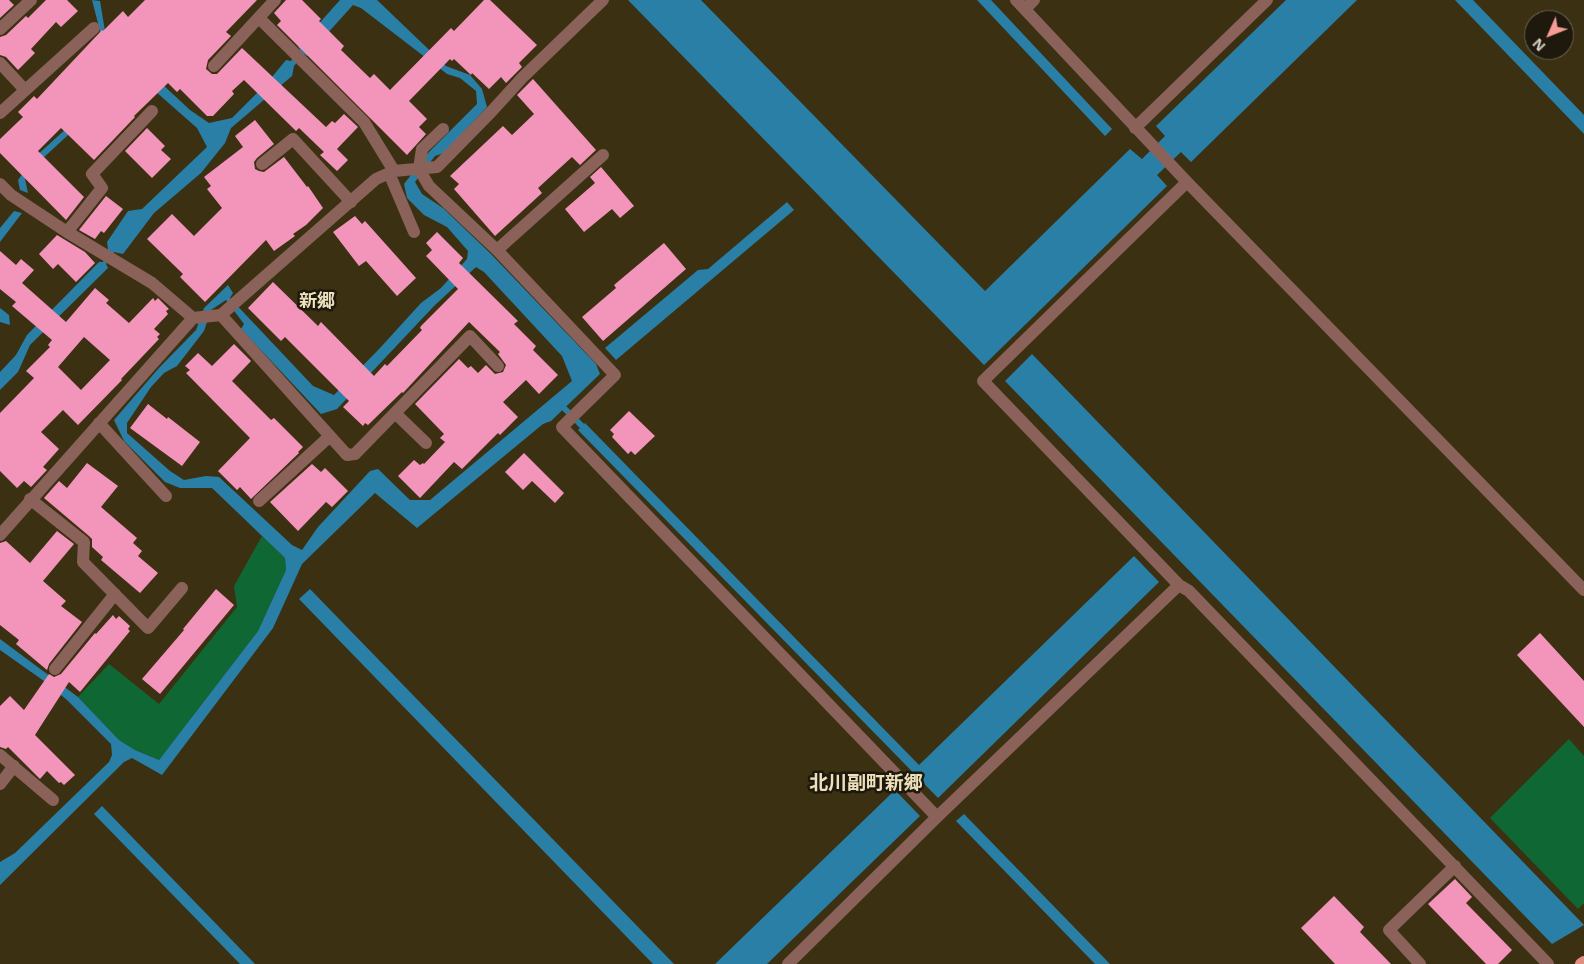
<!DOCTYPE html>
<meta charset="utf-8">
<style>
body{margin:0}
#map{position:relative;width:1584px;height:964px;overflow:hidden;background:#3b3112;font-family:"Noto Sans",sans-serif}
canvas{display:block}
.north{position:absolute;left:1524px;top:10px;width:50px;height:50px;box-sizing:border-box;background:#1e190c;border:1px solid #696455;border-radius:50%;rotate:226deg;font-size:14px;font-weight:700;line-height:20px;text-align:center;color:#dad4c3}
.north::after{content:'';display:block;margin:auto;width:18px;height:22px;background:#f59c96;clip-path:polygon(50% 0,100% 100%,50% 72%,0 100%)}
</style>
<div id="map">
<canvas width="1584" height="964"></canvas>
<div class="north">N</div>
</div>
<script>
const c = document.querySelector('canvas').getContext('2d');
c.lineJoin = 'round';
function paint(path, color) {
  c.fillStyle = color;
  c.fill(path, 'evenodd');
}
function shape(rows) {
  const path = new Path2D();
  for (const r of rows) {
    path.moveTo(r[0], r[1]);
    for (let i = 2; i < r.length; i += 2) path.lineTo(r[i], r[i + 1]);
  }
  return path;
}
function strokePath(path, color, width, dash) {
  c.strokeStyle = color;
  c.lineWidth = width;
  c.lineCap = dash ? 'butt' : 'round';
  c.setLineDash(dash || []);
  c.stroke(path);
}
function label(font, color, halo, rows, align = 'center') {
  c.font = font + ' "Noto Sans","Noto Sans JP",sans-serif';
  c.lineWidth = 5;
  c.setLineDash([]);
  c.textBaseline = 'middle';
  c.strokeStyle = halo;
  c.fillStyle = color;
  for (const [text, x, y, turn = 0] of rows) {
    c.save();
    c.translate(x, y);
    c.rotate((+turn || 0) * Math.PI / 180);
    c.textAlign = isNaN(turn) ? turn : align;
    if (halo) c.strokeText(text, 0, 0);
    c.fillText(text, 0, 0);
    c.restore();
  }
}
const green = shape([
 [262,536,285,558,286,570,258,631,159,760,135,750,119,740,78,697,109,664,159,704,237,607,234,586],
 [1569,739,1584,756,1584,903,1578,909,1490,818]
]);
const water = shape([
 [92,0,100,1,105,31,190,110,209,123,232,118,267,83,286,60,291,61,300,49,298,47,340,0,377,0,446,66,470,75,482,89,487,107,444,153,435,156,415,182,422,194,443,208,491,254,596,364,600,374,551,421,543,424,417,528,375,493,302,564,273,628,162,775,132,758,124,762,0,885,0,862,15,853,109,762,112,755,111,744,67,700,44,681,0,650,0,639,78,697,119,740,135,750,159,760,258,631,286,570,285,558,212,488,180,488,165,482,124,441,114,420,158,369,196,330,204,308,228,285,233,293,230,298,313,386,334,395,380,348,421,303,441,288,467,259,468,251,447,227,424,215,407,198,404,184,429,152,477,104,476,91,460,78,447,74,361,8,353,5,307,56,304,54,294,66,292,76,231,128,225,143,201,173,154,213,123,254,114,252,106,264,108,268,30,345,18,372,0,390,0,372,16,355,27,335,99,262,103,262,108,249,107,242,128,211,142,209,207,147,197,128,147,84,92,113,41,160,25,179,28,193,20,190,18,180,35,157,89,108,107,48,100,31],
 [476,267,484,272,562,356,572,381,430,500,410,500,378,469,370,471,318,527,302,550,292,545,219,477,206,476,184,480,170,471,127,433,127,423,151,387,164,373,177,366,204,331,211,310,226,300,244,324,241,329,321,414,337,409,434,306],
 [628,0,701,0,985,291,1130,149,1142,159,1165,136,1156,126,1286,0,1357,0,1191,162,1181,152,1157,175,1167,186,984,365],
 [977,0,991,0,1112,129,1105,136],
 [1455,0,1473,0,1584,115,1584,134],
 [787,202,794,210,616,360,605,348,698,270,708,269],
 [14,211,22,213,0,242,0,228],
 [0,308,9,315,10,325,0,322],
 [1032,354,1584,925,1552,944,1005,381],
 [585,423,919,765,1134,556,1159,582,938,798,578,430],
 [310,589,674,964,653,964,299,599],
 [895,790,920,816,767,964,715,964],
 [102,806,255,964,240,964,94,814],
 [964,814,1110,964,1095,964,956,821]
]);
const stream = shape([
 [564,408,582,426]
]);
const building = shape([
 [0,0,9,0,14,5,0,18],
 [46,0,67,0,78,11,61,27,56,22,31,49,35,53,18,70,6,57,0,55,0,37,6,35,26,16,28,18],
 [145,0,257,0,226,32,231,36,208,60,206,69,212,74,217,74,242,48,326,127,332,121,335,123,344,114,358,127,337,149,348,160,337,171,320,155,324,152,299,128,296,131,244,80,232,91,234,94,213,116,207,116,180,89,177,92,168,83,134,116,135,117,94,160,61,128,38,151,84,197,66,220,0,153,0,139,23,117,18,112,34,96,37,99,102,30,103,31,123,11,128,17],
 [286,0,302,0,321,19,319,21,344,46,341,50,370,78,374,74,390,90,451,28,454,31,484,0,490,0,537,45,519,63,522,67,506,83,501,77,489,89,472,73,471,75,454,59,452,61,450,59,409,101,427,119,419,127,426,134,407,155,277,25,281,21,274,13],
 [533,79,596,150,580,165,572,157,538,188,542,193,495,236,454,189,459,184,450,176,503,126,512,135,534,114,517,95],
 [255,120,274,144,257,158,254,162,255,169,259,171,264,172,284,157,307,187,308,186,323,208,306,225,293,234,295,236,274,251,266,240,205,302,180,277,183,274,147,239,172,214,194,236,222,208,207,189,211,186,204,177,243,147,235,136],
 [147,128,165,146,161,150,171,159,152,178,125,151],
 [601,167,634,206,620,218,612,209,584,232,565,209,595,183,590,177],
 [106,196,123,209,104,233,101,231,95,239,79,230],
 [355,216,362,224,365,221,416,278,397,296,366,261,359,266,333,232],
 [437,232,463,258,459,263,518,321,514,324,536,346,533,350,558,375,539,394,526,380,503,402,518,417,500,435,498,433,462,469,454,462,420,498,398,476,414,460,420,465,423,463,424,464,445,442,440,438,444,434,415,404,459,359,468,368,471,366,478,373,486,365,495,374,503,372,506,365,498,354,500,352,469,322,403,393,402,392,368,425,365,423,363,426,343,407,349,401,285,337,281,341,248,308,273,282,318,326,321,322,374,376,385,364,387,366,422,330,420,328,421,326,458,289,426,256,432,250,426,243],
 [57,235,85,252,95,263,76,282,58,264,53,269,39,254],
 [664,243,686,269,603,341,582,317,616,288,614,285],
 [0,251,16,265,21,259,34,270,22,283,66,322,95,288,109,300,106,303,129,323,153,298,155,301,158,298,169,309,166,311,168,314,154,329,160,334,157,337,159,339,121,379,122,380,78,425,63,410,41,432,59,449,43,467,47,470,31,487,24,481,17,488,0,471,0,413,34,378,26,371,50,347,48,345,52,340,12,306,16,302,0,289],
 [84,337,110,360,81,390,58,367],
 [234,344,251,361,232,381,271,420,274,418,303,447,298,452,299,453,251,499,240,487,237,490,218,471,250,438,186,373,190,370,185,366,198,353,212,366],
 [148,404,167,419,168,417,200,442,182,466,130,428],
 [629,411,655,436,635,455,631,451,628,454,612,437,614,434,610,430],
 [524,453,564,493,555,503,532,481,523,490,505,472],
 [87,463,118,486,101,507,137,538,133,543,142,551,138,556,158,573,140,593,101,560,103,557,92,547,92,539,89,536,44,498,59,481,67,488],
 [312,464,321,472,325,468,348,491,332,507,326,502,298,531,270,502],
 [57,531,74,544,43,581,66,601,61,606,82,622,49,664,47,670,16,644,19,640,0,625,0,543,6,541,30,563],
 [216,589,234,605,160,694,142,679,184,630,183,629],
 [113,615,116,619,119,616,130,626,128,629,130,631,80,692,69,682,35,735,75,775,64,785,61,782,59,783,47,771,40,779,8,747,6,749,0,747,0,706,10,696,24,710,49,674,54,677,61,674,95,633,96,634],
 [1540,633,1584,681,1584,727,1517,655],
 [1455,879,1472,897,1466,903,1512,950,1498,964,1486,964,1428,904],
 [1334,896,1364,927,1360,932,1391,964,1335,964,1301,928]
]);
const minor = shape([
 [1016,0,1187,182,1584,590],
 [1025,9,1034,0],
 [259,18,364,122,394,171],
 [0,29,31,0],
 [0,63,25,90],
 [214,66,275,0],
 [0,113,94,28],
 [1135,128,1267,0],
 [443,129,422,149,419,169,429,186,497,250,615,375,562,427,937,817],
 [262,164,293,139,351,202],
 [389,173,414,232],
 [0,184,11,195,67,232,152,283,193,318],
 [67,232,102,188,92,174,152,111],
 [497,250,603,155],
 [221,315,347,455,355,454,470,336,498,366],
 [395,413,426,443],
 [99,423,166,496],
 [30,499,84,542,83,562,148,628,182,588],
 [259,501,330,436],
 [0,535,193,318,221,315,376,179,394,171,437,167,491,112,523,77,603,0],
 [1179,585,1189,591,1548,964],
 [55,669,115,594],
 [0,755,53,800],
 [0,784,14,766],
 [788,964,937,817,1179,585,983,381,1187,182],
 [1420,964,1389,930,1455,866]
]);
const major = shape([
 [1581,964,1584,962]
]);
const neighbourhoodNames = [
 ["新郷",317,302]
];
const quarterNames = [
 ["北川副町新郷",866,784]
];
paint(green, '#0f6733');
paint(water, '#297fa5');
strokePath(stream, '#297fa5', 6);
paint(building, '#f394bb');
strokePath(minor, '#8b625a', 12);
strokePath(major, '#e28f81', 12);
label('bold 18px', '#ede1bd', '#1e190c', neighbourhoodNames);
label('bold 19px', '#ede1bd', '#1e190c', quarterNames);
</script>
